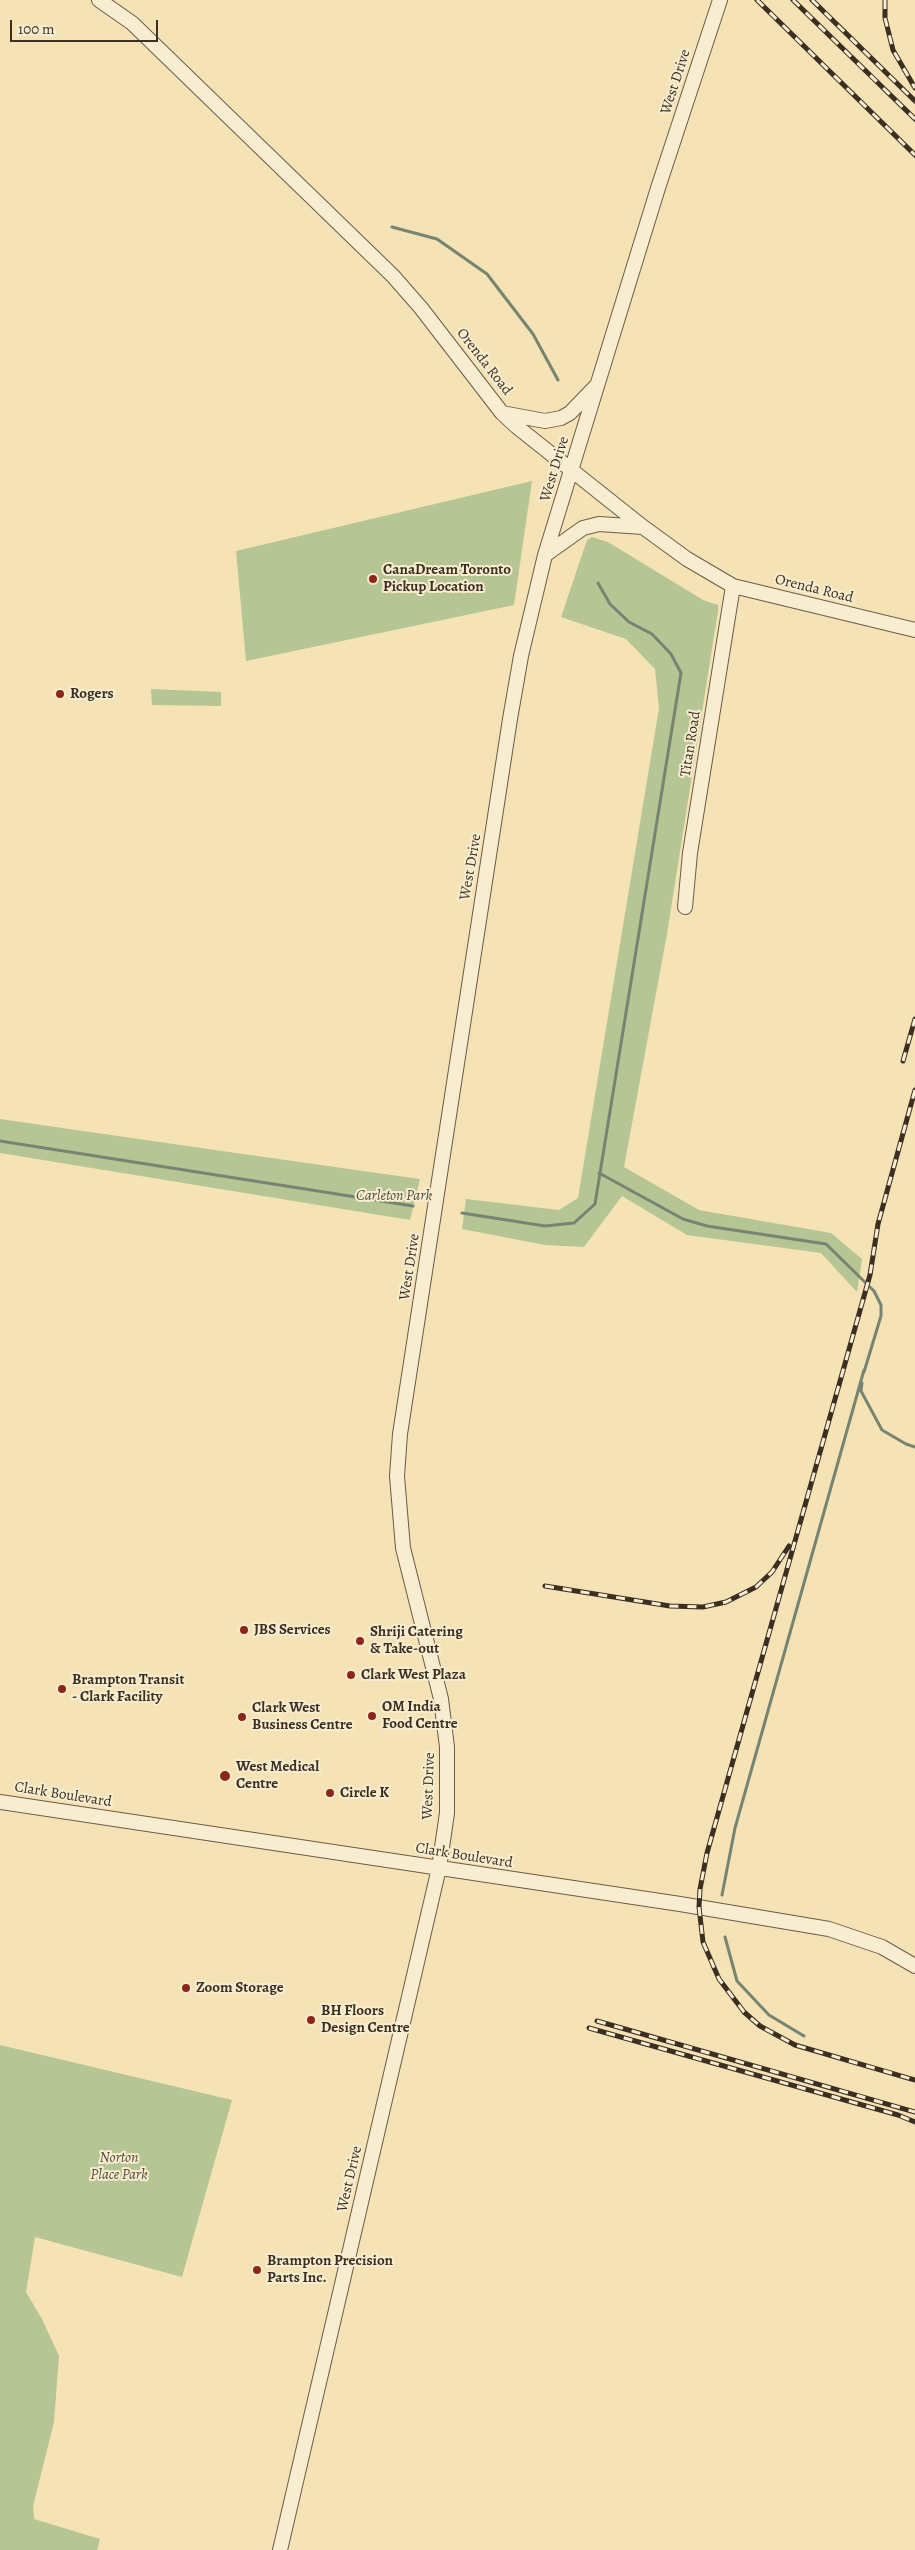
<!DOCTYPE html>
<style>
body{margin:0}
#map{position:relative;width:915px;height:2550px;overflow:hidden;background:#f5e3b6;font-family:Alegreya,serif}
canvas{display:block}
.scale{position:absolute;left:10px;top:20px;width:148px;height:22px;box-sizing:border-box;border:2px solid #3b2f22;border-top:0;padding-left:6px;font-size:15px;line-height:18px;white-space:nowrap;color:#3b2f22;-webkit-text-stroke:4px #f8edd0;paint-order:stroke}
</style>
<div id="map">
<canvas width="915" height="2550"></canvas>
<div class="scale">100 m</div>
</div>
<script>
const c = document.querySelector('canvas').getContext('2d');
c.lineJoin = 'round';
function paint(path, color) {
  c.fillStyle = color;
  c.fill(path, 'evenodd');
}
function shape(rows) {
  const path = new Path2D();
  for (const r of rows) {
    path.moveTo(r[0], r[1]);
    for (let i = 2; i < r.length; i += 2) path.lineTo(r[i], r[i + 1]);
  }
  return path;
}
function strokePath(path, color, width, dash) {
  c.strokeStyle = color;
  c.lineWidth = width;
  c.lineCap = dash ? 'butt' : 'round';
  c.setLineDash(dash || []);
  c.stroke(path);
}
function label(font, color, halo, rows, align = 'center') {
  c.font = font + ' Alegreya,serif';
  c.lineWidth = 4;
  c.setLineDash([]);
  c.textBaseline = 'middle';
  c.strokeStyle = halo;
  c.fillStyle = color;
  for (const [text, x, y, turn = 0] of rows) {
    c.save();
    c.translate(x, y);
    c.rotate((+turn || 0) * Math.PI / 180);
    c.textAlign = isNaN(turn) ? turn : align;
    if (halo) c.strokeText(text, 0, 0);
    c.fillText(text, 0, 0);
    c.restore();
  }
}
const green = shape([
 [532,481,514,605,246,661,236,551],
 [592,537,608,542,703,600,718,605,718,611,667,934,624,1167,699,1210,831,1233,862,1259,857,1292,821,1253,687,1235,622,1196,584,1247,545,1245,462,1229,466,1199,559,1210,578,1198,659,708,655,669,626,639,561,617,587,540],
 [151,689,221,692,221,706,152,705],
 [0,1119,236,1153,420,1179,410,1220,0,1153],
 [0,2045,232,2100,182,2277,35,2237,26,2292,42,2319,59,2356,54,2422,33,2506,34,2519,100,2539,97,2550,0,2550]
]);
const stream = shape([
 [392,227,437,239,487,274,533,334,558,380],
 [0,1141,413,1206],
 [599,1173,683,1219,707,1226,826,1244,874,1291,881,1305,881,1316,864,1372],
 [462,1213,545,1226,574,1223,595,1204,681,673,671,654,652,634,629,622,610,604,598,583],
 [862,1383,861,1391,882,1430,906,1444,915,1447],
 [722,1895,735,1828,864,1370],
 [725,1937,737,1981,769,2015,804,2036]
]);
const minor = shape([
 [99,0,132,23,393,276,421,308,502,413,516,426,643,527,687,559,733,586,915,630],
 [502,413,545,421,561,418,570,413,596,386],
 [545,555,583,528,599,524,643,527],
 [685,907,690,853,733,586],
 [0,1802,680,1904,829,1929,882,1947,915,1966],
 [280,2550,439,1868,447,1813,447,1747,441,1699,403,1548,397,1476,400,1434,510,719,521,656,545,555,658,188,720,0]
]);
const rail = shape([
 [757,0,915,155],
 [793,0,915,119],
 [812,0,915,101],
 [885,0,885,18,893,50,915,88],
 [903,1061,915,1019],
 [915,1090,878,1224,870,1275,707,1853,700,1889,699,1907,703,1942,719,1979,744,2012,760,2026,795,2045,915,2080],
 [545,1586,670,1606,703,1607,726,1602,756,1587,772,1572,789,1546],
 [597,2021,915,2112],
 [589,2028,898,2115,915,2122]
]);
const markers = [
 [373,579,5,"#8f2418"],
 [60,694,5,"#8f2418"],
 [244,1630,5,"#8f2418"],
 [360,1641,5,"#8f2418"],
 [351,1675,5,"#8f2418"],
 [62,1689,5,"#8f2418"],
 [372,1716,5,"#8f2418"],
 [242,1717,5,"#8f2418"],
 [225,1776,6,"#8f2418"],
 [330,1793,5,"#8f2418"],
 [186,1988,5,"#8f2418"],
 [311,2020,5,"#8f2418"],
 [257,2270,5,"#8f2418"]
];
const streetNames = [
 ["West Drive",676,82,-72],
 ["Orenda Road",484,362,52],
 ["West Drive",555,469,-73],
 ["Orenda Road",814,589,14],
 ["Titan Road",691,744,-81],
 ["West Drive",471,867,-80],
 ["West Drive",410,1267,-81],
 ["West Drive",429,1786,-88],
 ["Clark Boulevard",63,1795,9],
 ["Clark Boulevard",464,1856,9],
 ["West Drive",350,2179,-77]
];
const poiNames = [
 ["CanaDream Toronto",383,570],
 ["Pickup Location",383,587],
 ["Rogers",70,694],
 ["JBS Services",254,1630],
 ["Shriji Catering",370,1632],
 ["& Take-out",370,1649],
 ["Clark West Plaza",361,1675],
 ["Brampton Transit",72,1680],
 ["- Clark Facility",72,1697],
 ["OM India",382,1707],
 ["Food Centre",382,1724],
 ["Clark West",252,1708],
 ["Business Centre",252,1725],
 ["West Medical",236,1767],
 ["Centre",236,1784],
 ["Circle K",340,1793],
 ["Zoom Storage",196,1988],
 ["BH Floors",321,2011],
 ["Design Centre",321,2028],
 ["Brampton Precision",267,2261],
 ["Parts Inc.",267,2278]
];
const parkNames = [
 ["Carleton Park",394,1196],
 ["Norton",119,2158],
 ["Place Park",119,2175]
];
paint(green, '#b5c593');
strokePath(stream, '#768572', 3);
strokePath(minor, '#6a5c47', 16);
strokePath(minor, '#f8edd0', 14);
strokePath(rail, '#3b2f22', 5);
strokePath(rail, '#f8edd0', 3, [9]);
for (const [x, y, r, color] of markers) {
  const dot = new Path2D();
  dot.arc(x, y, r, 0, 2 * Math.PI);
  c.fillStyle = color;
  c.fill(dot);
  strokePath(dot, '#f8edd0', 2);
}
label('15px', '#3b2f22', '#f8edd0', streetNames);
label('bold 15px', '#3b2f22', '#f8edd0', poiNames, 'left');
label('italic 15px', '#534d39', '#f8edd0', parkNames);
</script>
